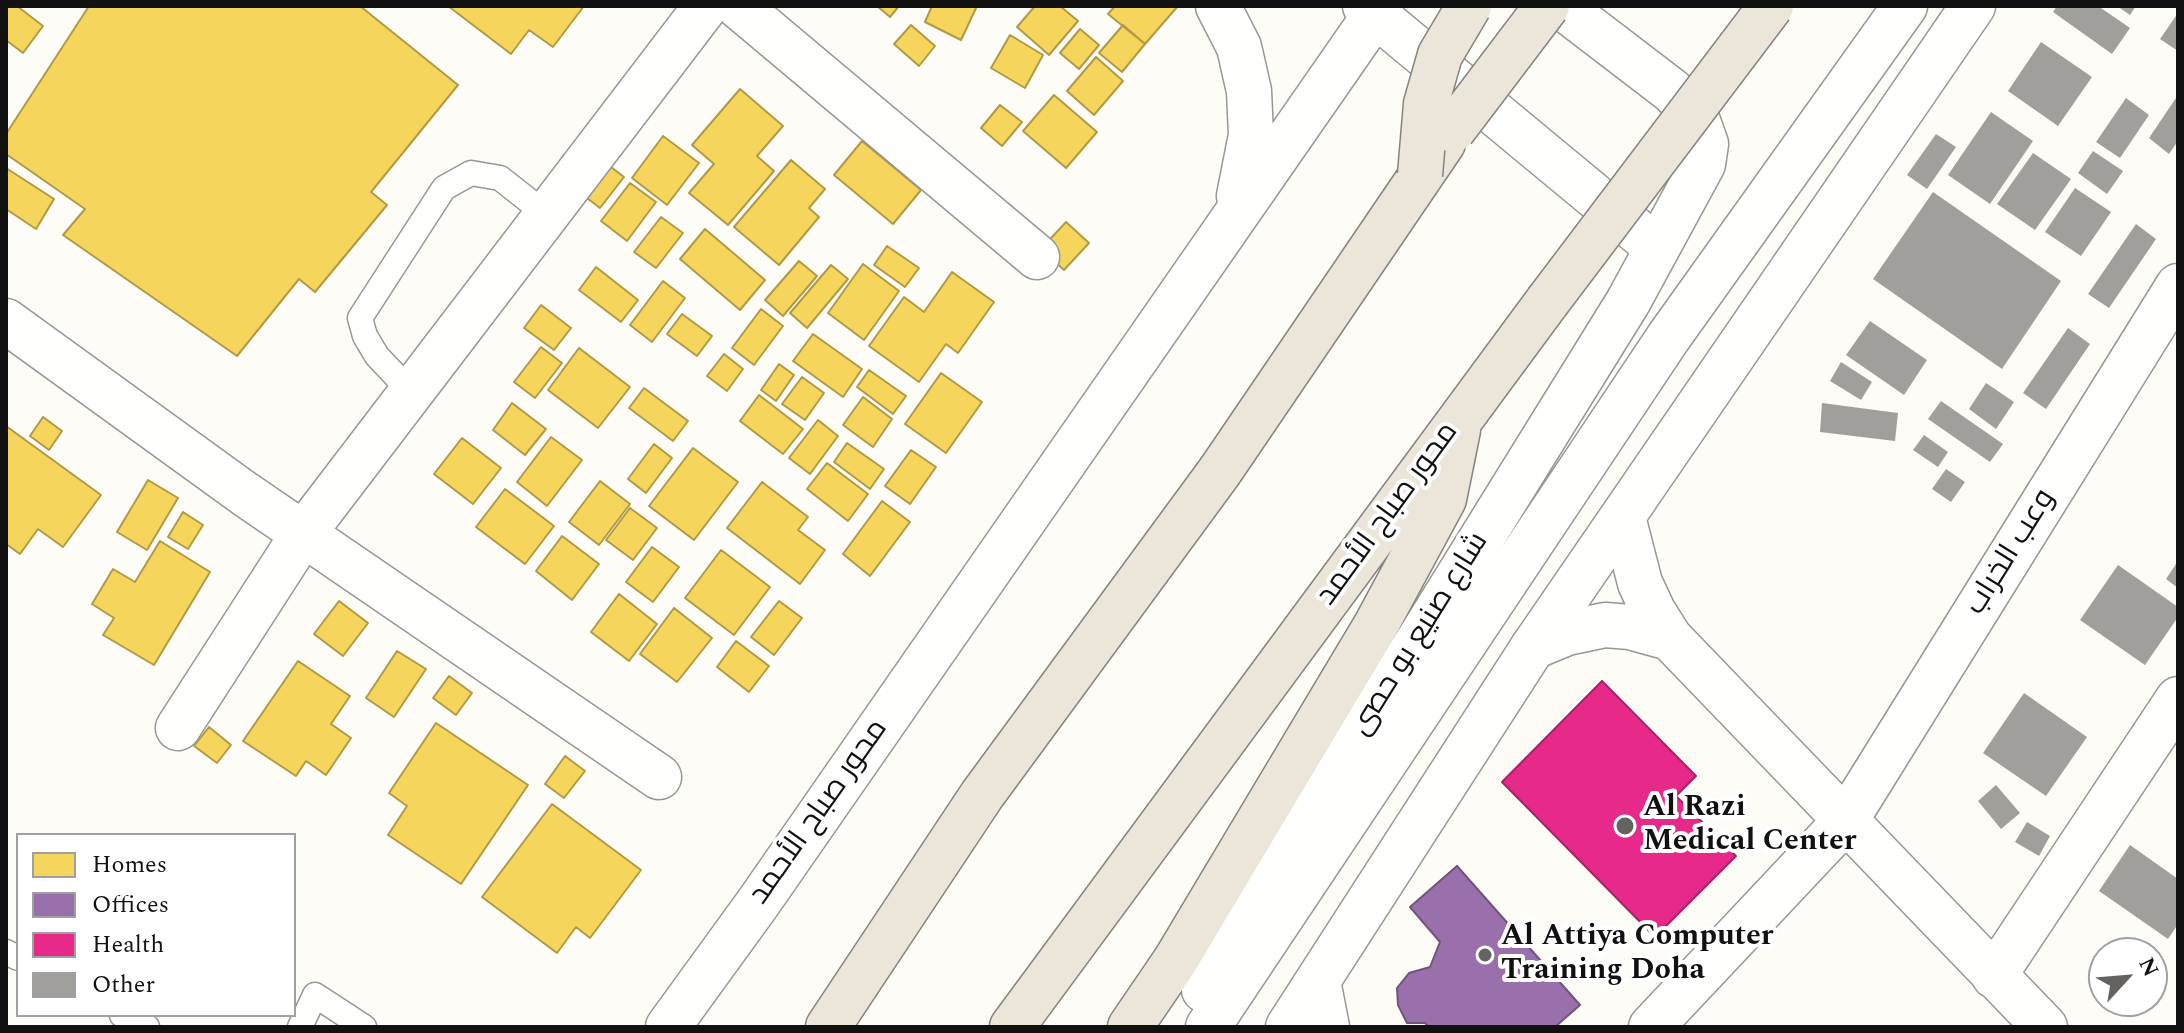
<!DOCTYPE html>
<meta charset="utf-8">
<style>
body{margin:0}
#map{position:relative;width:2184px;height:1033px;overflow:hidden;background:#fdfcf7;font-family:Spectral,serif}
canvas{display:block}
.frame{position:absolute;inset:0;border:8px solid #111;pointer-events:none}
.legend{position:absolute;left:16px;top:833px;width:280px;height:184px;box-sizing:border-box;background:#fff;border:2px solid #a0a0a0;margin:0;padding:10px 14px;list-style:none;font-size:24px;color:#111}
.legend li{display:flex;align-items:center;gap:16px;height:40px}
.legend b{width:40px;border:2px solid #a0a0a0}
.north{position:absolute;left:2088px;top:937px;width:80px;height:80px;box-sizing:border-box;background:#fff;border:2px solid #a0a0a0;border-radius:50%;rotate:64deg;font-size:22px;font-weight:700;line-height:32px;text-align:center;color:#111}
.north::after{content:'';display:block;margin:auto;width:28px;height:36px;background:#646362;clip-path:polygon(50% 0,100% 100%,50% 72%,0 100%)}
</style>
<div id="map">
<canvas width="2184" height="1033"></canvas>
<div class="frame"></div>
<ul class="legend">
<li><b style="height:22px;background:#f6d55c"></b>Homes</li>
<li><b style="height:22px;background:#9970ab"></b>Offices</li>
<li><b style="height:22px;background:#e7298a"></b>Health</li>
<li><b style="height:22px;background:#a19f9c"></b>Other</li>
</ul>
<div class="north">N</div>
</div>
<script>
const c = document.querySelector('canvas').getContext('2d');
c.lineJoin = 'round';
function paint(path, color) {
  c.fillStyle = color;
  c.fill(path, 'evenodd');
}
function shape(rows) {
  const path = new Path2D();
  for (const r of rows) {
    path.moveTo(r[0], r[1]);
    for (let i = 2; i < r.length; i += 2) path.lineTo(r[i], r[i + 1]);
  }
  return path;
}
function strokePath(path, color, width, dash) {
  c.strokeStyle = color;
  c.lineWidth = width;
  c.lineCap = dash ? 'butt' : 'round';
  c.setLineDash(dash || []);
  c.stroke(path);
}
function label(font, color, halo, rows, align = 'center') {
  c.font = font + ' Spectral,Cairo,serif';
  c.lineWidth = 8;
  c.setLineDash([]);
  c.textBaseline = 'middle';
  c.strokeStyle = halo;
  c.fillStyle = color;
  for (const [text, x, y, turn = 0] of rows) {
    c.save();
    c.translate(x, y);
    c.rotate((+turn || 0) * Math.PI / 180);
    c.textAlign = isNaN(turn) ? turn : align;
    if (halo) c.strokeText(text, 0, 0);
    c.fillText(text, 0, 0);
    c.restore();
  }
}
const homes = shape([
 [6,6,17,6,43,26,23,53,6,40,6,6],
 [89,6,360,6,458,85,371,192,387,205,315,292,299,279,237,356,63,235,85,209,6,154,6,134,89,6],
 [448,6,584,6,553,47,529,30,511,54,448,6],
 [877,6,899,6,890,17,877,6],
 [932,6,977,6,961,40,925,22,932,6],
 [1035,6,1060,6,1078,21,1049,55,1017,27,1035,6],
 [1115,6,1178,6,1145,44,1108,14,1115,6],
 [911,25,935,46,919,66,894,44,911,25],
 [1123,25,1145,44,1122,72,1099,53,1123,25],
 [1080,29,1099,45,1079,69,1060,53,1080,29],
 [1010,35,1043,55,1025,88,991,68,1010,35],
 [1096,57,1123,81,1094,115,1067,91,1096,57],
 [740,89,783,126,757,156,774,171,728,225,689,193,714,164,692,145,740,89],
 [1054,95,1097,132,1066,168,1023,131,1054,95],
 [1000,105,1022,122,1002,146,981,128,1000,105],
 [663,136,699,163,667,205,632,178,663,136],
 [862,141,921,190,893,224,834,175,862,141],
 [791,160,825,189,809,208,819,217,779,265,734,227,791,160],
 [607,164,624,177,600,208,583,195,607,164],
 [6,168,54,199,36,229,6,209,6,168],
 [630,183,656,202,627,241,601,221,630,183],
 [661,217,683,233,656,268,634,252,661,217],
 [1066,222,1089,243,1064,270,1041,249,1066,222],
 [705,229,765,280,740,310,680,259,705,229],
 [887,246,919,268,905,287,874,265,887,246],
 [799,261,817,276,783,316,765,300,799,261],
 [863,264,899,291,864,340,828,313,863,264],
 [831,265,848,279,807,328,790,313,831,265],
 [596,267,638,300,621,322,579,290,596,267],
 [952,272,994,302,958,353,946,344,919,382,869,346,904,297,924,312,952,272],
 [663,281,685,298,652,342,630,325,663,281],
 [541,305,571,328,554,350,524,328,541,305],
 [761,309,783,326,754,365,732,348,761,309],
 [682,314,712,336,697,356,667,334,682,314],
 [813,334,862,369,843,397,793,361,813,334],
 [541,347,562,363,535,398,514,382,541,347],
 [579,348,630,387,598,428,548,390,579,348],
 [724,354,743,369,727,391,707,376,724,354],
 [779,364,794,375,776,401,761,390,779,364],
 [869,370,906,396,893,414,857,387,869,370],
 [941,373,982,402,946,453,905,424,941,373],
 [802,377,824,393,805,420,782,404,802,377],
 [644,388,688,421,673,441,629,408,644,388],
 [759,395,803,429,783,454,740,421,759,395],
 [863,397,892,419,873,447,843,425,863,397],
 [512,403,546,429,525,455,493,430,512,403],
 [43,417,62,431,49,450,30,436,43,417],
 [818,420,838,436,810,474,789,458,818,420],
 [6,426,101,495,63,547,38,529,20,554,6,544,6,426],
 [551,437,582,460,547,506,517,482,551,437],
 [462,438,501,468,473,504,434,474,462,438],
 [847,443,884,469,870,489,834,462,847,443],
 [654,444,672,458,646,493,628,479,654,444],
 [693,448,738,482,694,540,649,506,693,448],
 [911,450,936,467,910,504,885,486,911,450],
 [827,463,868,494,848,521,807,489,827,463],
 [148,480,178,498,147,550,117,532,148,480],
 [600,481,630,504,599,545,569,522,600,481],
 [762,482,808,517,798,530,825,550,800,584,727,528,762,482],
 [505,489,554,526,525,564,476,527,505,489],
 [882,501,910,522,870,576,843,554,882,501],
 [630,508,657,528,633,560,606,540,630,508],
 [183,512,203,525,188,549,168,537,183,512],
 [562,536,599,564,572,600,536,571,562,536],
 [160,541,210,572,154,665,103,635,114,618,92,604,113,569,135,582,160,541],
 [652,547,679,567,653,602,626,582,652,547],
 [721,550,770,587,734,635,685,598,721,550],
 [619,594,657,624,629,661,591,632,619,594],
 [339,601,368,623,343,656,314,634,339,601],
 [779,601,802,618,774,655,751,637,779,601],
 [674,608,712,638,677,682,640,654,674,608],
 [736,641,769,666,749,692,717,667,736,641],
 [397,651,426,669,394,717,366,698,397,651],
 [298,661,350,696,331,724,351,738,326,775,306,761,296,776,243,741,298,661],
 [449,676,472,693,456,715,433,698,449,676],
 [436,723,528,785,461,884,388,835,407,806,389,793,436,723],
 [209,727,231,745,217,763,194,746,209,727],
 [565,756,585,771,564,798,545,784,565,756],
 [552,804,641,870,590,938,576,927,557,953,482,897,552,804]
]);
const offices = shape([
 [1457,866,1580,1005,1555,1027,1429,1027,1425,1023,1407,1023,1398,1005,1397,988,1409,973,1430,967,1440,942,1410,907,1457,866]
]);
const health = shape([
 [1602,681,1696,776,1676,796,1736,856,1655,937,1502,782,1602,681]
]);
const building = shape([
 [2057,6,2098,6,2130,28,2112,54,2053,12],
 [2117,6,2136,6,2130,15],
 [2178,13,2178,51,2160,39],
 [2041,42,2092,77,2058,126,2008,91],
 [2178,95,2178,141,2169,154,2149,138],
 [2126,98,2149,115,2120,158,2096,142],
 [1991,112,2033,141,1990,204,1948,175],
 [1936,134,1956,147,1927,189,1907,175],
 [2093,151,2123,171,2107,194,2078,173],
 [2033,153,2071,179,2035,230,1997,204],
 [2075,188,2111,212,2081,256,2045,232],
 [1933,192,2061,281,2002,369,1873,279],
 [2136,224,2156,239,2109,308,2088,294],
 [1870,321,1927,360,1904,395,1846,355],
 [2068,328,2090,344,2046,409,2023,393],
 [1841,362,1872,382,1861,400,1830,381],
 [1986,383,2014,402,1996,429,1969,409],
 [1941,401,2003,444,1990,462,1928,419],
 [1822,403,1898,413,1895,441,1820,432],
 [1924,435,1948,452,1938,467,1913,450],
 [1946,469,1965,482,1951,502,1932,489],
 [2178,561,2178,588,2166,579],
 [2118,565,2178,607,2178,617,2145,665,2080,620],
 [2024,693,2087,737,2046,796,1983,753],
 [1996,785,2020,813,2001,829,1978,801],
 [2027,822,2050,836,2039,856,2015,842],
 [2130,845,2178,879,2178,924,2168,939,2099,891]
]);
const service = shape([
 [411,392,377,356,365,336,360,318,444,188,471,173,500,178,547,215],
 [6,952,18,958],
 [122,1015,147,1027],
 [300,1027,315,995,364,1027]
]);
const minor = shape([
 [738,6,1037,257],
 [6,321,245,494,659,777],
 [1623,517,1640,583,1653,611,1670,638,2045,1027],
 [1533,647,1567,633,1605,625,1630,627,1670,638],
 [178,728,303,534,706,6],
 [1994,976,2178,699],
 [1318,981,1327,1027],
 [1651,1027,1846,820,2178,286]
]);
const tertiary = shape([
 [1218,6,1239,47,1249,91,1251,135,1239,196],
 [1365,6,1644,237],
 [1204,990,1241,919,1421,636,1628,302,1703,164,1706,144,1696,116,1672,91,1561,6],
 [668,1027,758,903,1381,6],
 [1208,1027,1668,338,1905,6],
 [1288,1027,1533,647,1973,6]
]);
const trunk = shape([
 [828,1027,982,795,1220,471,1443,143],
 [1012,1027,1547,302],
 [1130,1027,1175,961,1376,625,1444,499,1458,430]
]);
const trunkBridge = shape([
 [1453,130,1547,6],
 [1420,175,1426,104,1440,55,1469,6],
 [1547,302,1771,6]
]);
const markers = [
 [1625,826,10,"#646362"],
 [1485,955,8,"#646362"]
];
const streetNames = [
 ["محور صباح الأحمد",1389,515,-54],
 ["وعب الخراب",2012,553,-58],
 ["شارع صنيع بو حصى",1421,635,-58],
 ["محور صباح الأحمد",820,813,-55]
];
const poiNames = [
 ["Al Razi",1643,809],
 ["Medical Center",1643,843],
 ["Al Attiya Computer",1501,938],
 ["Training Doha",1501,972]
];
paint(homes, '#f6d55c');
strokePath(homes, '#b19a46', 2);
paint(offices, '#9970ab');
strokePath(offices, '#70547d', 2);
paint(health, '#e7298a');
strokePath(health, '#a72266', 2);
paint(building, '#a19f9c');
strokePath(service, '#979795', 27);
strokePath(minor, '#979795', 47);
strokePath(tertiary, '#979795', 47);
strokePath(trunk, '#858482', 47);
strokePath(service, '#fffffe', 24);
strokePath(minor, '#fffffe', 44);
strokePath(tertiary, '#fffffe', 44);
strokePath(trunk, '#ece5da', 44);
strokePath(trunkBridge, '#858482', 47, []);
strokePath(trunkBridge, '#ece5da', 44);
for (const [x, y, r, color] of markers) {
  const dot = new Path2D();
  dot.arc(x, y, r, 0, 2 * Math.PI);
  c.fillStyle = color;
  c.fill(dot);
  strokePath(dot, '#fff', 3);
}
label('30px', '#111', '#fff', streetNames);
label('bold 30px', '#111', '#fff', poiNames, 'left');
</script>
